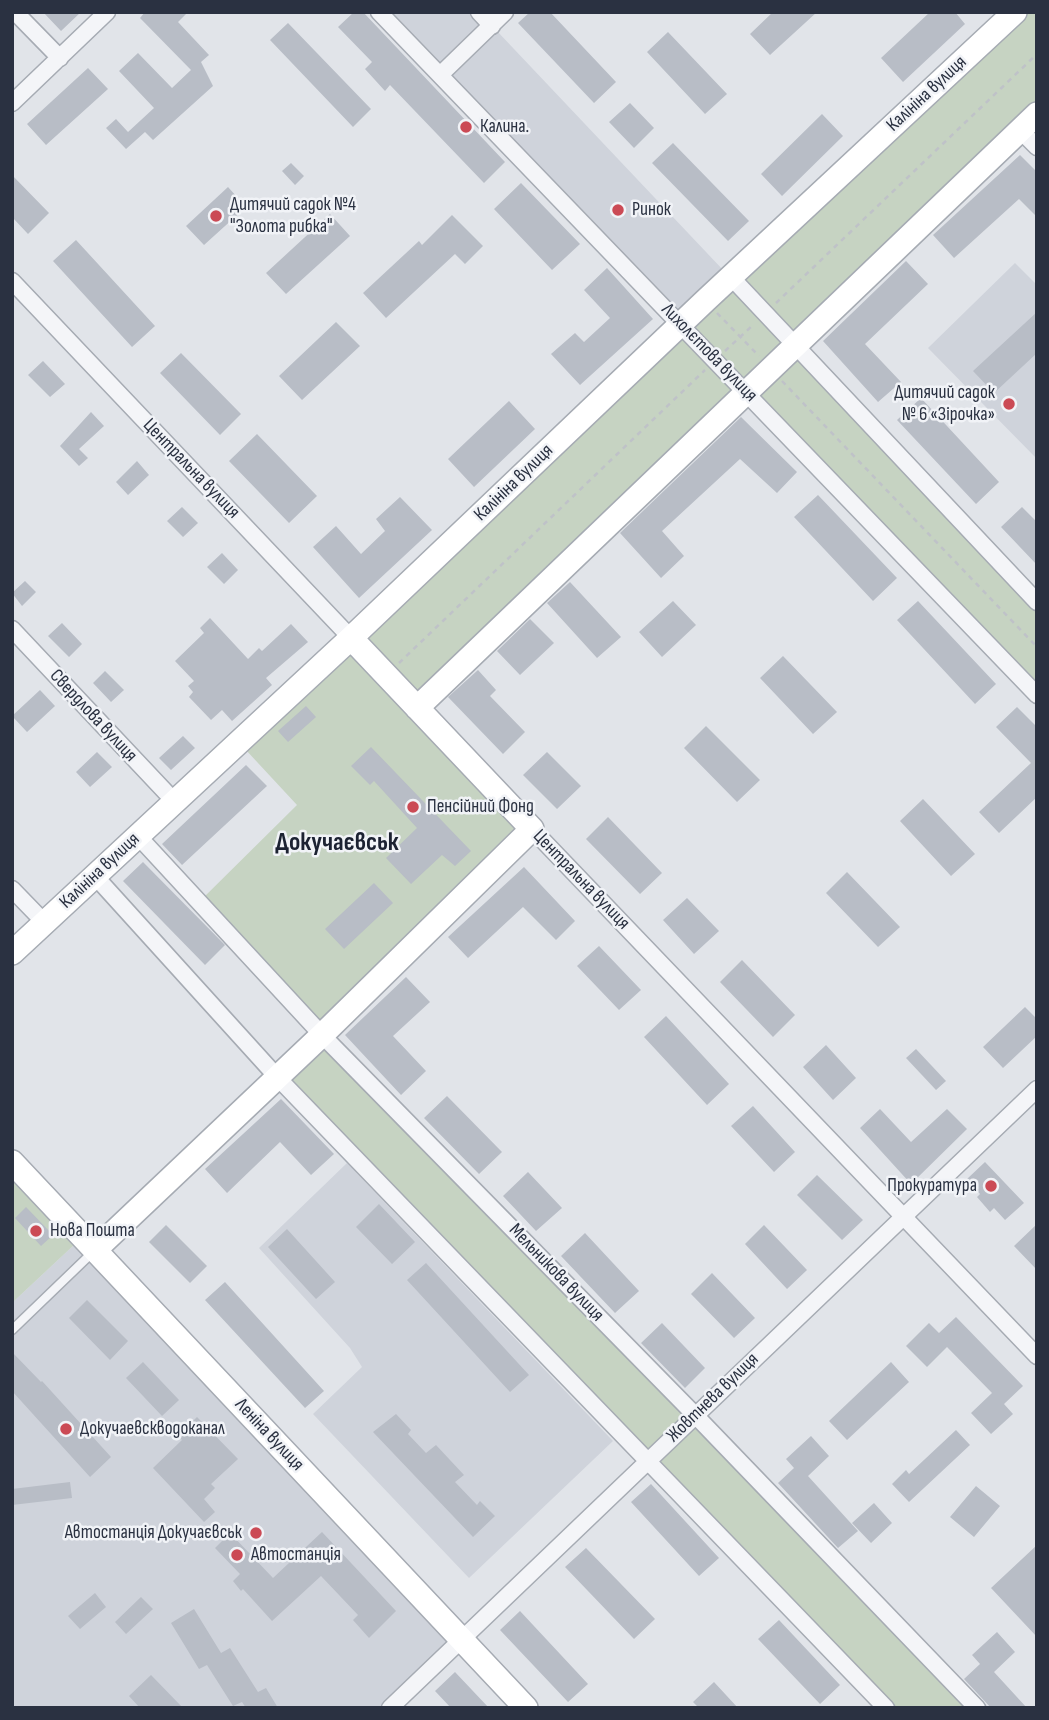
<!DOCTYPE html>
<meta charset="utf-8">
<style>
body{margin:0}
#map{position:relative;width:1049px;height:1720px;overflow:hidden;background:#e1e4e9;font-family:"Sofia Sans Condensed",sans-serif}
canvas{display:block}
.frame{position:absolute;inset:0;border:14px solid #2a3141;pointer-events:none}
</style>
<div id="map">
<canvas width="1049" height="1720"></canvas>
<div class="frame"></div>
</div>
<script>
const c = document.querySelector('canvas').getContext('2d');
c.lineJoin = 'round';
function paint(path, color) {
  c.fillStyle = color;
  c.fill(path, 'evenodd');
}
function shape(rows) {
  const path = new Path2D();
  for (const r of rows) {
    path.moveTo(r[0], r[1]);
    for (let i = 2; i < r.length; i += 2) path.lineTo(r[i], r[i + 1]);
  }
  return path;
}
function strokePath(path, color, width, dash) {
  c.strokeStyle = color;
  c.lineWidth = width;
  c.lineCap = dash ? 'butt' : 'round';
  c.setLineDash(dash || []);
  c.stroke(path);
}
function label(font, color, halo, rows, align = 'center') {
  c.font = font + ' "Sofia Sans Condensed",sans-serif';
  c.lineWidth = 5;
  c.setLineDash([]);
  c.textBaseline = 'middle';
  c.strokeStyle = halo;
  c.fillStyle = color;
  for (const [text, x, y, turn = 0] of rows) {
    c.save();
    c.translate(x, y);
    c.rotate((+turn || 0) * Math.PI / 180);
    c.textAlign = isNaN(turn) ? turn : align;
    if (halo) c.strokeText(text, 0, 0);
    c.fillText(text, 0, 0);
    c.restore();
  }
}
const built = shape([
 [379,12,479,12,724,271,675,318],
 [1015,263,1037,285,1037,459,928,348],
 [347,1163,613,1441,469,1578,313,1414,362,1367,350,1348,259,1248],
 [74,1245,454,1647,390,1708,12,1708,12,1303]
]);
const green = shape([
 [1026,12,1037,12,1037,100,402,707,520,831,316,1029,199,902,297,805,245,749],
 [803,353,1037,602,1037,695,754,400],
 [329,1042,977,1708,886,1708,285,1085],
 [12,1179,74,1245,12,1303]
]);
const building = shape([
 [43,12,81,12,61,31],
 [145,12,188,12,178,22,209,55,201,62,213,86,153,140,145,132,126,149,106,128,116,119,128,132,154,108,119,71,138,53,172,88,191,70,140,18],
 [354,12,363,12,505,162,484,183,390,85,385,91,365,69,372,62,338,27],
 [530,12,550,12,616,82,594,103,518,23],
 [773,12,817,12,770,55,750,34],
 [930,12,955,12,965,24,903,82,881,58],
 [288,23,371,109,353,127,270,40],
 [668,32,727,94,705,114,647,52],
 [88,68,108,89,46,145,27,124],
 [630,103,654,128,634,148,609,122],
 [822,114,843,136,782,196,761,174],
 [673,143,749,221,728,241,652,163],
 [1020,155,1037,172,1037,217,1019,199,954,258,933,235],
 [291,163,304,176,295,185,282,171],
 [12,175,49,213,28,234,12,217],
 [521,183,580,244,552,270,494,209],
 [228,187,246,207,204,245,186,226],
 [330,214,350,236,286,294,266,273],
 [452,215,483,246,465,264,455,254,386,318,363,293,419,241,422,245],
 [76,240,155,326,132,347,53,261],
 [906,261,928,284,865,344,901,382,878,402,823,341],
 [607,268,653,319,580,385,551,354,575,333,584,342,610,318,584,290],
 [1037,312,1037,353,994,393,973,371],
 [336,322,360,346,302,400,279,376],
 [181,353,241,414,220,435,160,373],
 [43,361,65,384,50,397,28,375],
 [921,398,999,482,976,504,897,420],
 [509,401,535,429,474,487,448,459],
 [91,412,104,426,79,449,88,458,79,466,60,446],
 [741,417,797,472,777,493,740,459,662,531,684,556,661,578,620,533],
 [257,434,317,496,289,523,229,461],
 [137,461,149,475,128,495,116,482],
 [818,495,897,578,873,601,794,517],
 [400,497,432,530,359,598,313,547,336,526,361,554,385,531,376,519],
 [182,507,198,523,183,537,167,521],
 [1022,507,1037,522,1037,565,1001,527],
 [222,553,238,570,224,584,207,567],
 [25,581,36,592,22,606,12,593],
 [570,582,621,637,597,658,547,603],
 [673,601,696,625,662,657,639,632],
 [918,601,996,684,975,704,897,620],
 [210,618,248,659,259,648,262,651,291,624,308,642,266,678,272,685,232,721,222,710,211,720,189,697,193,692,188,686,194,681,175,661,204,633,200,628],
 [530,619,554,643,520,675,497,651],
 [62,623,82,644,69,657,48,636],
 [783,656,837,712,813,734,760,678],
 [478,670,496,690,490,696,525,732,503,754,448,697],
 [105,671,124,690,111,702,93,683],
 [40,690,55,706,27,732,12,716],
 [306,706,316,717,288,742,278,731],
 [1017,707,1037,727,1037,797,999,833,979,812,1031,763,996,727],
 [706,726,760,780,737,802,684,748],
 [183,736,195,748,171,770,159,758],
 [371,747,471,851,455,866,442,855,411,884,386,858,417,828,374,781,370,785,351,766],
 [97,752,112,767,90,787,76,772],
 [547,752,581,786,557,809,523,775],
 [246,765,267,786,182,865,162,844],
 [923,799,975,854,951,876,900,821],
 [608,817,662,873,640,894,586,839],
 [143,862,225,945,205,965,123,881],
 [524,867,575,921,556,940,523,907,468,958,448,937],
 [847,872,900,927,878,947,826,893],
 [374,883,393,903,344,949,325,929],
 [687,898,719,931,694,954,663,920],
 [599,946,641,990,619,1010,577,966],
 [742,960,795,1015,773,1037,720,982],
 [406,977,430,1002,393,1036,426,1071,401,1095,345,1035],
 [1025,1007,1037,1019,1037,1036,1003,1068,983,1047],
 [666,1016,729,1084,707,1105,644,1037],
 [826,1045,856,1078,833,1100,803,1067],
 [916,1049,946,1081,936,1090,906,1058],
 [447,1096,502,1152,479,1174,424,1118],
 [281,1099,334,1154,311,1175,280,1142,227,1193,205,1169],
 [753,1106,795,1152,774,1172,731,1126],
 [880,1109,911,1142,947,1109,967,1129,911,1184,860,1128],
 [985,1162,1024,1203,1005,1220,994,1208,990,1212,977,1197,980,1194,967,1179],
 [528,1172,562,1208,536,1231,503,1196],
 [817,1175,863,1220,842,1240,797,1195],
 [379,1204,415,1242,392,1264,356,1227],
 [26,1207,53,1235,41,1246,15,1218],
 [1037,1224,1037,1270,1014,1246],
 [166,1225,207,1266,190,1283,149,1242],
 [764,1225,807,1270,787,1289,745,1244],
 [287,1229,335,1282,316,1299,268,1247],
 [585,1233,639,1291,615,1313,561,1256],
 [426,1263,529,1375,510,1392,407,1280],
 [712,1273,755,1318,734,1338,691,1294],
 [225,1282,324,1391,305,1408,205,1300],
 [87,1300,128,1341,110,1360,69,1318],
 [956,1317,1023,1386,1004,1404,1013,1414,991,1434,971,1413,992,1393,947,1347,927,1367,906,1346,929,1323,939,1333],
 [662,1323,705,1368,685,1388,641,1343],
 [12,1352,41,1382,42,1381,111,1457,90,1477,12,1391],
 [143,1362,179,1400,162,1416,126,1378],
 [891,1362,909,1382,847,1440,829,1421],
 [396,1414,411,1430,408,1434,426,1453,436,1445,464,1475,455,1482,477,1505,480,1501,495,1516,473,1537,373,1432],
 [197,1417,238,1459,211,1484,215,1488,204,1499,215,1512,204,1522,153,1468,182,1440,178,1436],
 [956,1430,970,1445,909,1502,892,1484,906,1470,909,1474],
 [811,1436,829,1456,808,1476,858,1531,838,1548,778,1483,794,1468,786,1459],
 [70,1482,72,1498,12,1505,12,1489],
 [651,1484,719,1558,699,1576,631,1502],
 [976,1486,1000,1506,974,1537,950,1517],
 [874,1503,892,1523,871,1543,852,1523],
 [322,1532,396,1611,369,1638,353,1620,358,1615,321,1576,272,1621,243,1589,241,1591,233,1581,240,1574,215,1548,230,1533,273,1578],
 [1037,1545,1037,1637,991,1588],
 [586,1548,655,1619,634,1639,565,1567],
 [95,1593,106,1607,80,1629,68,1616],
 [141,1597,153,1609,126,1634,115,1622],
 [194,1609,221,1653,230,1648,258,1692,266,1688,278,1708,246,1708,242,1702,233,1706,207,1665,199,1669,171,1623],
 [520,1611,588,1684,568,1702,500,1630],
 [779,1620,840,1685,820,1704,758,1639],
 [997,1632,1015,1652,994,1672,1027,1708,991,1708,964,1679,980,1664,972,1655],
 [455,1672,489,1708,451,1708,435,1691],
 [151,1675,183,1708,140,1708,129,1696],
 [714,1682,738,1708,699,1708,693,1702]
]);
const path = shape([
 [776,303,1037,54],
 [717,313,759,356],
 [725,351,753,325],
 [782,381,1037,647],
 [399,663,705,370]
]);
const lane = shape([
 [12,1330,93,1252]
]);
const street = shape([
 [15,12,60,58],
 [379,12,1037,695],
 [479,12,492,26],
 [440,75,505,12],
 [12,103,107,12],
 [1020,130,1037,147],
 [731,277,1037,602],
 [12,281,351,638],
 [12,629,175,802],
 [532,829,1037,1356],
 [138,836,322,1035,695,1415,977,1708],
 [95,876,278,1078,886,1708],
 [12,889,45,923],
 [390,1708,1037,1089]
]);
const secondary = shape([
 [417,708,1037,114],
 [12,953,351,638,706,300,1015,12],
 [12,1162,526,1708],
 [95,1250,322,1035,532,829,351,638]
]);
const markers = [
 [466,127,7,"#cb4a55"],
 [618,210,7,"#cb4a55"],
 [216,216,7,"#cb4a55"],
 [1009,404,7,"#cb4a55"],
 [413,807,7,"#cb4a55"],
 [991,1186,7,"#cb4a55"],
 [36,1231,7,"#cb4a55"],
 [66,1429,7,"#cb4a55"],
 [256,1533,7,"#cb4a55"],
 [237,1555,7,"#cb4a55"]
];
const streetNames = [
 ["Калініна вулиця",927,94,-43],
 ["Лихолєтова вулиця",709,353,46],
 ["Центральна вулиця",191,469,46],
 ["Калініна вулиця",514,483,-44],
 ["Свердлова вулиця",93,716,47],
 ["Калініна вулиця",100,871,-43],
 ["Центральна вулиця",581,880,46],
 ["Мельникова вулиця",556,1273,46],
 ["Жовтнева вулиця",713,1398,-44],
 ["Леніна вулиця",269,1435,47]
];
const poiNames = [
 ["Калина.",480,127],
 ["Дитячий садок №4",230,205],
 ["\"Золота рибка\"",230,227],
 ["Ринок",632,210],
 ["Дитячий садок",995,393,"right"],
 ["№ 6 «Зірочка»",995,415,"right"],
 ["Пенсійний Фонд",427,807],
 ["Прокуратура",977,1186,"right"],
 ["Нова Пошта",50,1231],
 ["Докучаевскводоканал",80,1429],
 ["Автостанція Докучаєвськ",242,1533,"right"],
 ["Автостанція",251,1555]
];
const districtNames = [
 ["Докучаєвськ",337,843]
];
paint(built, '#cfd3db');
paint(green, '#c6d3c2');
paint(building, '#b8bdc6');
strokePath(lane, '#a6abb3', 11);
strokePath(street, '#a6abb3', 19);
strokePath(secondary, '#a6abb3', 26);
strokePath(path, '#bfc2c8', 2.5, [5, 5]);
strokePath(lane, '#f4f5f8', 8);
strokePath(street, '#f4f5f8', 16);
strokePath(secondary, '#fff', 23);
for (const [x, y, r, color] of markers) {
  const dot = new Path2D();
  dot.arc(x, y, r, 0, 2 * Math.PI);
  c.fillStyle = color;
  c.fill(dot);
  strokePath(dot, '#f1f3f7', 2.5);
}
label('19px', '#2a3141', '#f1f3f7', streetNames);
label('19px', '#2a3141', '#f1f3f7', poiNames, 'left');
label('bold 26px', '#1c2232', '#f1f3f7', districtNames);
</script>
